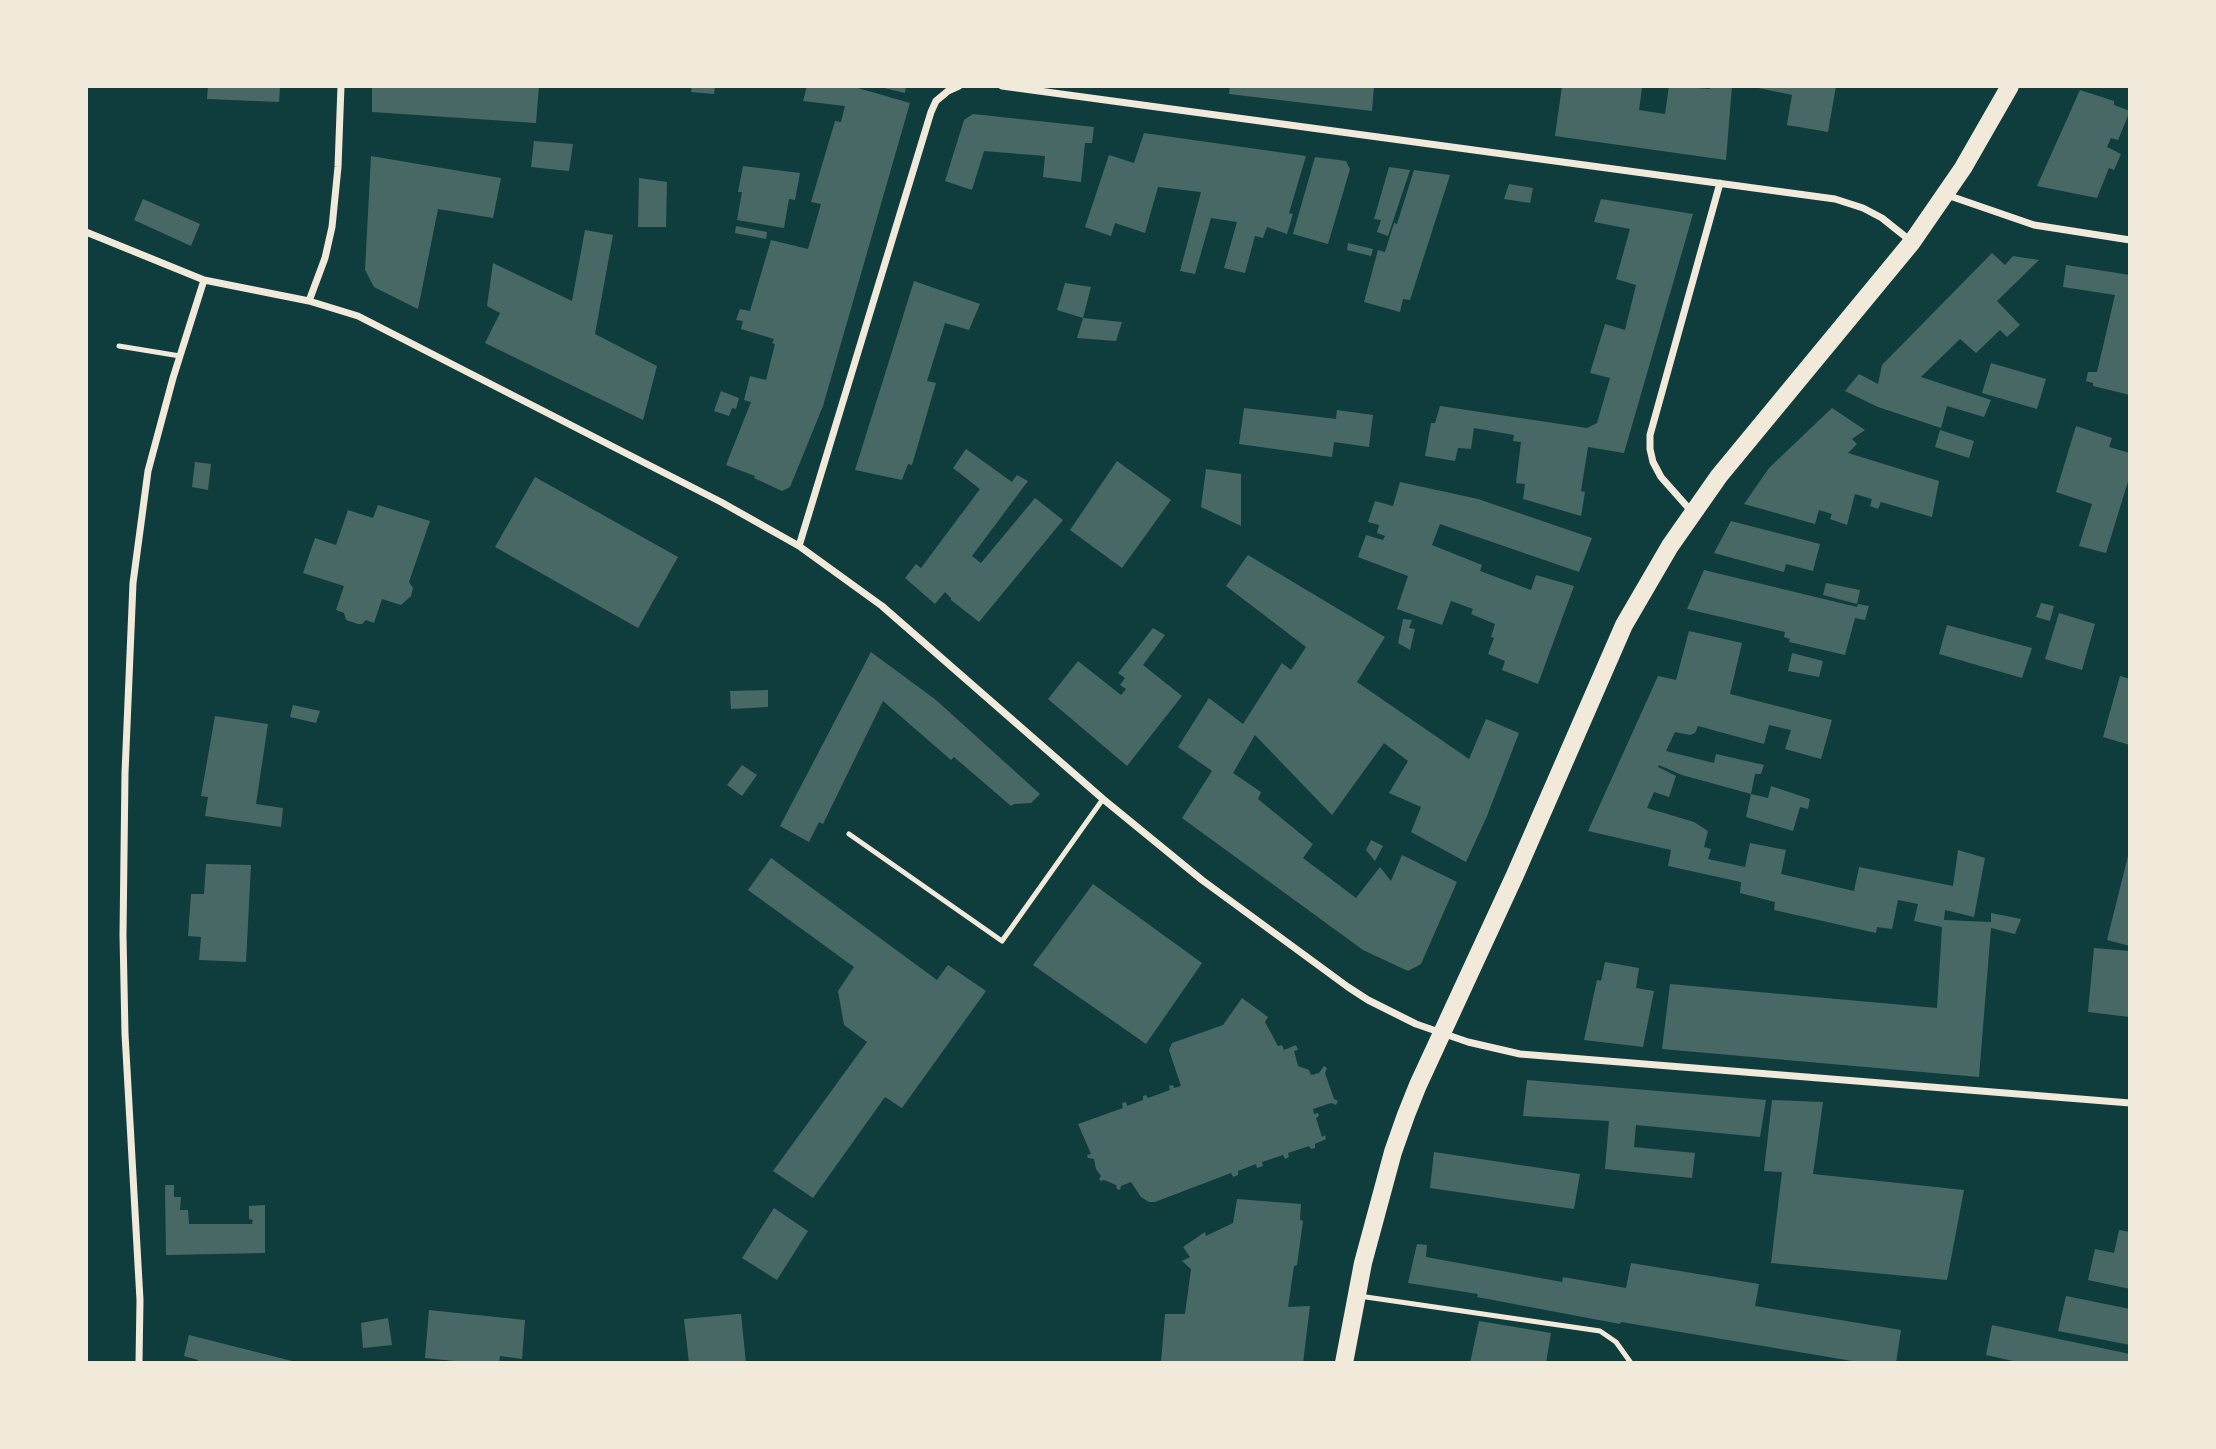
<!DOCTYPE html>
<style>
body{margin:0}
#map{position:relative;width:2216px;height:1449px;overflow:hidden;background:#0f3d3e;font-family:Karla,sans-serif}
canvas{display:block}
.frame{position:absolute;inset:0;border:88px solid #f1e9da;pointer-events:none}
</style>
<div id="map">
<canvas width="2216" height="1449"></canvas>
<div class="frame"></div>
</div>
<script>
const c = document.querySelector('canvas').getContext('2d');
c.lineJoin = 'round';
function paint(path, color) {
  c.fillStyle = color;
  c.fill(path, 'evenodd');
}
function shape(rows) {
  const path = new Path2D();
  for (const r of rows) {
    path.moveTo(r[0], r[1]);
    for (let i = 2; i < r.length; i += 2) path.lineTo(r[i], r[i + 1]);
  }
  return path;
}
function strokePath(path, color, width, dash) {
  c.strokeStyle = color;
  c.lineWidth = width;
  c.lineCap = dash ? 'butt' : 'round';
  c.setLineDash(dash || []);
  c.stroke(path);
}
const building = shape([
 [208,86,280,86,279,102,207,99],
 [372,86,539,86,536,123,372,112],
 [692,86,715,86,714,94,691,92],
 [807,86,851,86,910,103,823,406,790,487,782,491,754,478,755,476,726,465,751,402,744,400,750,376,766,380,775,344,772,343,774,339,741,329,743,321,736,320,740,309,750,311,771,240,808,249,821,204,811,202,835,121,841,122,845,106,803,101],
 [876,86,906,86,905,93],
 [1230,86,1374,86,1372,111,1229,94],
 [1562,86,1642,88,1639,110,1665,114,1669,86,1710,89,1710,86,1732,86,1726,160,1555,136],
 [1749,86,1836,86,1828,132,1787,125,1792,95],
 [2080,90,2114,101,2114,105,2130,111,2118,140,2111,138,2107,147,2121,154,2114,170,2109,168,2097,198,2037,186],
 [973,114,1094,127,1092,143,1085,143,1081,182,1043,177,1045,156,984,151,972,190,945,181,964,120],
 [1144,133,1306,156,1289,213,1293,214,1287,234,1267,227,1263,238,1255,236,1245,273,1224,268,1237,222,1211,218,1195,274,1180,271,1201,192,1158,187,1145,233,1115,223,1111,236,1085,227,1109,155,1134,163],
 [534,141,573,144,569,171,531,167],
 [371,156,501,178,493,218,438,209,418,309,374,287,365,270],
 [1315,157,1346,161,1350,169,1328,244,1293,234],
 [743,166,800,173,795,200,789,199,784,228,737,220,742,192,738,192],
 [1389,167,1410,170,1388,236,1377,232,1381,220,1374,219],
 [1414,170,1450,175,1410,300,1403,299,1400,312,1364,302,1378,250,1385,252,1394,223,1397,224],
 [639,178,667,182,666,227,638,227],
 [1509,184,1533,188,1530,203,1504,199],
 [143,199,200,224,191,246,134,220],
 [1601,199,1693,214,1624,453,1588,447,1581,491,1585,492,1581,516,1523,499,1525,484,1516,483,1521,442,1513,441,1514,435,1474,428,1471,449,1458,448,1455,461,1425,456,1431,423,1435,423,1440,406,1587,428,1597,423,1610,378,1590,373,1605,324,1625,330,1636,285,1616,279,1630,229,1594,222],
 [736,226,767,232,766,239,735,233],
 [585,230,613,235,595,334,657,366,643,420,485,343,500,313,487,306,493,263,572,301],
 [1348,243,1373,249,1371,256,1347,250],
 [1992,253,2005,265,2013,256,2039,260,1997,301,2020,325,2007,337,2000,330,1976,353,1960,339,1921,377,1991,400,1984,417,1947,406,1941,428,1878,407,1845,391,1859,374,1878,384,1882,365],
 [2066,265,2130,275,2130,395,2093,386,2093,383,2086,381,2088,372,2097,372,2115,295,2063,287],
 [914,281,980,304,969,330,945,323,927,381,936,383,912,465,908,464,902,480,855,470],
 [1065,283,1091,287,1083,318,1057,310],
 [1083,318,1122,322,1116,341,1077,338],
 [1991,363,2046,379,2037,409,1982,393],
 [721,391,739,398,736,409,732,408,729,416,714,411],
 [1244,408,1336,419,1337,410,1373,415,1369,447,1334,442,1332,457,1239,444],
 [1832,408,1865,430,1852,439,1857,444,1848,453,1939,481,1932,517,1881,502,1878,509,1870,506,1872,499,1855,494,1847,525,1830,519,1832,514,1819,510,1815,524,1744,504,1769,468],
 [2076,426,2112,438,2109,447,2130,453,2130,475,2106,553,2079,546,2092,504,2056,492],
 [1940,430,1974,441,1969,458,1935,447],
 [966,449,1012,482,1017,475,1028,481,972,556,981,563,1035,498,1063,520,979,622,951,600,951,598,945,592,935,604,905,578,916,564,921,568,980,489,953,468],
 [1117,461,1171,500,1122,568,1070,530],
 [195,462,211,464,208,490,192,487],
 [1206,469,1241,474,1241,526,1201,507],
 [535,477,678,557,638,628,495,547],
 [1400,482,1478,499,1592,538,1579,572,1440,524,1432,545,1482,565,1480,571,1531,590,1536,575,1574,586,1538,684,1502,670,1505,661,1488,654,1494,638,1491,637,1495,624,1471,614,1473,609,1451,601,1442,625,1397,609,1408,576,1358,557,1366,535,1383,540,1385,536,1377,533,1379,525,1368,522,1375,501,1393,506],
 [378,505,430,521,409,582,413,588,411,596,401,605,382,599,374,623,366,620,362,624,358,624,346,620,344,613,336,610,344,586,303,573,315,538,336,545,348,510,373,518],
 [1731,521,1820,544,1813,571,1786,564,1784,572,1714,553],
 [1248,555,1385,637,1357,682,1469,759,1486,719,1519,733,1487,816,1466,862,1411,832,1421,807,1389,793,1408,761,1384,743,1332,815,1255,735,1233,773,1261,792,1258,799,1313,844,1303,858,1356,898,1380,867,1391,881,1402,855,1457,882,1421,964,1408,971,1363,950,1182,818,1212,771,1178,747,1209,698,1243,724,1282,663,1291,670,1306,647,1226,586],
 [1704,570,1857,607,1858,604,1869,606,1865,620,1855,618,1845,655,1789,642,1790,639,1784,637,1785,632,1687,609],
 [1826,583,1860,590,1857,604,1823,595],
 [2041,603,2054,606,2050,621,2036,617],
 [2059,613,2095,624,2082,670,2045,659],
 [1403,619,1412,620,1409,628,1415,629,1410,650,1398,643],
 [1947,625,2032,648,2022,678,1939,654],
 [1153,628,1165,635,1143,665,1182,696,1127,766,1048,699,1078,661,1121,695,1126,689,1120,685,1125,678,1118,673],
 [1689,631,1742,643,1730,694,1832,720,1821,759,1785,749,1791,730,1769,725,1764,744,1698,726,1695,733,1690,735,1675,732,1666,751,1714,763,1716,754,1764,765,1761,774,1755,774,1751,794,1682,775,1659,765,1658,767,1676,776,1669,797,1654,792,1647,808,1694,822,1708,831,1704,847,1711,849,1708,859,1745,867,1750,843,1786,850,1781,874,1854,891,1859,867,1953,886,1958,850,1985,858,1974,917,1945,910,1944,920,1991,922,1991,913,2021,919,2015,934,1991,928,1979,1077,1662,1049,1670,984,1937,1008,1942,927,1914,921,1918,904,1898,900,1892,929,1877,927,1876,933,1774,910,1775,902,1740,893,1741,882,1668,866,1671,850,1588,831,1658,676,1676,680],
 [871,652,936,700,1040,794,1031,803,1014,804,1011,806,954,757,951,760,883,701,823,824,819,822,809,842,780,826],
 [1792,653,1823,661,1819,677,1788,671],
 [2120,676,2130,679,2130,745,2103,737],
 [768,690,768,707,731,709,730,691],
 [293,705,320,711,316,723,290,717],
 [215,716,268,724,256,804,283,808,281,827,205,816,208,797,201,796],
 [742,765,757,775,742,796,727,785],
 [1771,786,1810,799,1808,809,1800,807,1793,831,1746,817,1751,794,1768,798],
 [1371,840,1383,846,1375,861,1366,850],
 [2129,852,2130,852,2130,946,2107,940],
 [771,858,937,980,948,965,986,991,902,1108,885,1097,813,1198,773,1171,867,1042,844,1025,838,991,854,967,748,890],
 [206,864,251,865,246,962,199,960,201,937,188,936,191,894,204,894],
 [1093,884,1202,963,1146,1044,1033,965],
 [2094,948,2130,951,2130,1017,2088,1012],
 [1605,962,1639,968,1636,988,1654,991,1643,1047,1584,1040,1597,980,1601,981],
 [1242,998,1268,1017,1265,1022,1278,1046,1282,1045,1284,1050,1296,1045,1298,1050,1294,1051,1298,1066,1309,1070,1311,1075,1319,1073,1324,1066,1327,1068,1325,1073,1334,1099,1338,1101,1336,1105,1331,1103,1313,1109,1314,1114,1318,1113,1319,1116,1316,1118,1322,1137,1325,1135,1326,1139,1315,1144,1315,1148,1311,1149,1309,1146,1288,1153,1289,1157,1285,1159,1283,1155,1262,1162,1263,1166,1257,1168,1256,1164,1238,1171,1238,1175,1233,1177,1231,1173,1155,1202,1149,1202,1141,1197,1131,1182,1121,1186,1120,1190,1117,1189,1116,1185,1104,1180,1101,1181,1099,1179,1101,1176,1096,1169,1094,1159,1088,1158,1087,1155,1091,1154,1078,1124,1123,1108,1122,1103,1126,1102,1127,1106,1143,1100,1143,1096,1146,1095,1148,1098,1170,1090,1169,1086,1173,1085,1174,1088,1181,1086,1169,1050,1172,1043,1223,1025],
 [1527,1080,1766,1100,1760,1137,1636,1125,1634,1147,1695,1153,1692,1178,1605,1169,1609,1121,1523,1116],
 [1772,1100,1823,1102,1813,1174,1964,1190,1947,1280,1771,1263,1782,1172,1764,1171],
 [1434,1152,1580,1174,1574,1209,1430,1188],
 [165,1185,174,1185,174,1197,181,1197,180,1210,188,1210,189,1224,252,1224,253,1220,249,1219,249,1206,265,1205,265,1253,166,1255],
 [1237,1199,1301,1204,1300,1220,1303,1221,1297,1265,1294,1266,1288,1307,1310,1306,1303,1363,1161,1363,1165,1314,1185,1314,1191,1269,1182,1261,1190,1257,1183,1247,1205,1232,1206,1236,1233,1223],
 [774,1208,808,1231,777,1280,742,1258],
 [2119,1230,2130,1232,2130,1289,2088,1280,2095,1249,2114,1253],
 [1417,1244,1427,1245,1426,1257,1562,1282,1563,1277,1626,1288,1631,1263,1759,1284,1755,1306,1901,1330,1896,1363,1864,1363,1621,1322,1620,1324,1477,1297,1478,1294,1408,1283],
 [2066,1296,2130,1309,2130,1345,2058,1331],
 [429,1310,525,1320,522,1359,500,1356,499,1363,474,1363,425,1358],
 [738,1314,741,1314,746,1363,689,1363,684,1319],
 [388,1318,392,1345,363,1348,361,1323],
 [1479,1321,1551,1333,1546,1363,1470,1363],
 [1992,1325,2130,1354,2130,1363,2022,1363,1986,1355],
 [189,1335,296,1362,296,1363,197,1363,198,1360,184,1356]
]);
const service = shape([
 [119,346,180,356],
 [849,834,1002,941,1103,799],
 [1359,1296,1600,1331,1616,1342,1631,1363]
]);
const minor = shape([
 [1002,86,1835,199,1863,208,1882,218,1912,242],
 [1947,195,2034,225,2130,240],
 [86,232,204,280,309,301,358,316,721,502,799,546,882,606,1103,799,1202,880,1348,987,1368,1000,1416,1024,1468,1042,1520,1054,2130,1103],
 [309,301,325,258,332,227,338,167,341,86],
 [1692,512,1661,477,1653,462,1650,449,1650,435,1720,183],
 [799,546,931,112,936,101,948,91,959,86],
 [139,1363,140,1300,125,1034,123,935,125,773,133,583,148,471,173,378,204,280]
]);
const primary = shape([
 [1344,1363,1363,1263,1393,1152,1406,1115,1418,1085,1515,875,1624,625,1670,546,1719,476,1912,242,1963,168,2010,86]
]);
paint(building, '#486865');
strokePath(service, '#f1e9da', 5);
strokePath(minor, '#f1e9da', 7);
strokePath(primary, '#f1e9da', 18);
</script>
